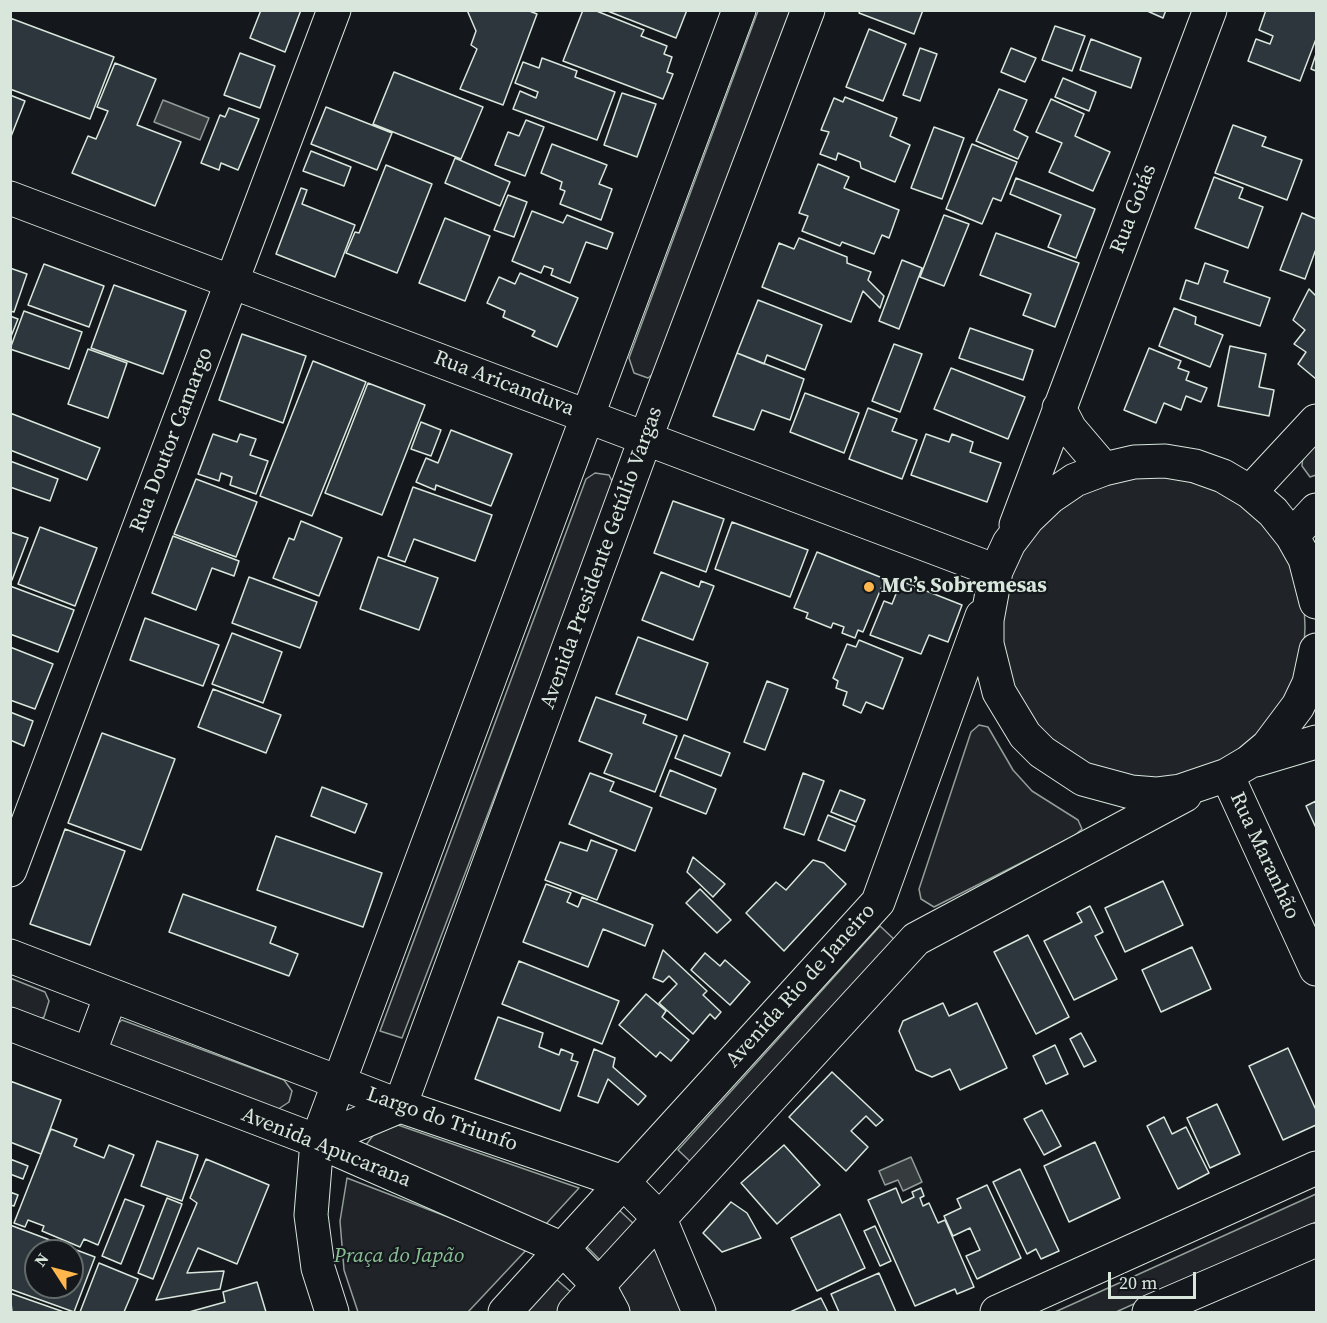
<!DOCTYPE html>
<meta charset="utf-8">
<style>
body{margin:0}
#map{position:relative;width:1327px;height:1323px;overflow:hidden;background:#14181c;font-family:"Source Serif 4",serif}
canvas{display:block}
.frame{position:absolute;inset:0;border:12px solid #d8e6dc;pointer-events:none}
.north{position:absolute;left:24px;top:1239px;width:60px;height:60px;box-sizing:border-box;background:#14181c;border:2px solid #626a69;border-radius:50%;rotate:306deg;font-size:16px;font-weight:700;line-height:24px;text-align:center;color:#d8e6dc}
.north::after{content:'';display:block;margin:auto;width:21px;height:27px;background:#ffb74d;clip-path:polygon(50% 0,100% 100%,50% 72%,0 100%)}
.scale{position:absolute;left:1108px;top:1272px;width:88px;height:27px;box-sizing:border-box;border:3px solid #d8e6dc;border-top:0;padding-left:8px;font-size:18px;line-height:21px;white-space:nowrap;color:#d8e6dc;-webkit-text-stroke:4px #14181c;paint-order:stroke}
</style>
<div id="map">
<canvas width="1327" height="1323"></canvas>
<div class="frame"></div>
<div class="north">N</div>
<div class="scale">20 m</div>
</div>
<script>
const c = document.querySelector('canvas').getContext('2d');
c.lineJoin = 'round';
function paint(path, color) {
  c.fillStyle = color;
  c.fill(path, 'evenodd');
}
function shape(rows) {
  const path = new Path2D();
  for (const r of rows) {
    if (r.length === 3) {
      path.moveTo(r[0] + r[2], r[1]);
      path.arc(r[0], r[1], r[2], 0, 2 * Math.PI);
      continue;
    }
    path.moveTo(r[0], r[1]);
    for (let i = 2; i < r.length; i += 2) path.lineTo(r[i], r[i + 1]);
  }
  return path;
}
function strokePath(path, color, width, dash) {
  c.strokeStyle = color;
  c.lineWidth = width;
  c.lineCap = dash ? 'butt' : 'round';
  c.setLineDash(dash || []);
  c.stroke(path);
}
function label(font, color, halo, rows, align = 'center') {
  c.font = font + ' "Source Serif 4",serif';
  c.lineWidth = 4.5;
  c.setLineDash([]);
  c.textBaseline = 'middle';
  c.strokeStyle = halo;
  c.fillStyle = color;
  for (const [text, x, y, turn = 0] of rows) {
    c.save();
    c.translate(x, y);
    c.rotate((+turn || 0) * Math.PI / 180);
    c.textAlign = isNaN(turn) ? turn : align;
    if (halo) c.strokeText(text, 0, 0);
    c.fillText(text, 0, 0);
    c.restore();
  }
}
const green = shape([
 [758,11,792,11,660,368,648,378,634,373,629,358,758,11],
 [1316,441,1316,475,1310,477,1302,466,1303,455,1316,441],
 [595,473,609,475,614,485,402,1038,380,1031,586,479,595,473],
 [1153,627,152],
 [979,725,988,727,1013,770,1032,791,1078,820,1082,829,1074,836,934,907,921,899,919,889,971,732,979,725],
 [880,926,897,942,695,1166,678,1150,880,926],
 [10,978,45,992,49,1001,44,1017,35,1022,11,1012,10,978],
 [122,1020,284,1080,292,1091,289,1102,274,1112,111,1051,109,1031,122,1020],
 [398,1125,579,1188,546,1224,359,1154,375,1133,398,1125],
 [347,1178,528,1248,468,1312,358,1312,344,1270,340,1221,347,1178],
 [1316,1194,1316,1222,1116,1312,1055,1312,1316,1194],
 [618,1209,636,1226,602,1262,585,1245,618,1209],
 [655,1245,684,1312,621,1312,612,1291,655,1245],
 [555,1278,573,1294,557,1312,524,1312,555,1278]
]);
const water = shape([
 [163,100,209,118,200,140,154,122,163,100],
 [911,1157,922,1182,903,1191,898,1180,885,1185,879,1171,911,1157]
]);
const building = shape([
 [261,10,301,10,285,52,250,38,261,10],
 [467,10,527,10,537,14,503,105,460,89,477,49,471,45,476,31,467,10],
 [583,10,594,10,644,30,641,36,667,46,664,54,672,57,667,72,673,74,663,99,563,61,583,10],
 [605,10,687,10,676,38,605,10],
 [860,10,923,10,914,34,859,13,860,10],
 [1145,10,1166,10,1163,18,1145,10],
 [1266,10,1316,10,1316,39,1300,81,1248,61,1256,39,1270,44,1273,36,1259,30,1266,10],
 [10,18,114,57,90,119,10,89,10,18],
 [1055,26,1085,36,1072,71,1042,60,1055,26],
 [869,29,906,44,883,101,846,87,869,29],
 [1091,39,1141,58,1131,88,1080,70,1091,39],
 [920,48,937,54,920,101,903,95,920,48],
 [1011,48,1036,58,1025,82,1001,72,1011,48],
 [240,53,275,66,260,108,224,95,240,53],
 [1316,54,1316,71,1311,69,1316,54],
 [542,58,577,71,575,77,615,92,597,140,513,109,520,91,536,98,538,92,515,83,523,62,539,68,542,58],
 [115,63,156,79,137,125,181,142,155,206,72,173,88,136,96,139,108,111,97,107,115,63],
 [394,72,483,107,461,159,373,124,394,72],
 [1063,78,1096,92,1089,111,1055,97,1063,78],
 [999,89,1027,100,1014,130,1028,137,1018,159,976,141,999,89],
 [622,93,656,104,637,157,604,145,622,93],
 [10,95,25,101,10,139,10,95],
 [845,97,897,118,890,136,910,145,895,182,861,168,860,162,838,153,836,160,820,154,829,132,821,130,834,98,843,102,845,97],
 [1051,99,1084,114,1075,136,1110,152,1093,191,1049,172,1062,143,1036,132,1051,99],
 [326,107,392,133,377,170,311,144,326,107],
 [229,108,259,119,238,170,221,163,219,170,201,163,220,115,225,117,229,108],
 [526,120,544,127,525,176,495,165,508,132,519,136,526,120],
 [1233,125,1266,137,1262,146,1302,160,1287,200,1215,173,1233,125],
 [934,127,964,138,942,199,911,188,934,127],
 [552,144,607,165,599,184,612,189,601,220,560,204,565,191,560,189,562,182,541,173,552,144],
 [972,144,1017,162,1001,201,993,198,982,224,946,209,972,144],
 [311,151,351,167,344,186,303,171,311,151],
 [455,158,510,182,500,206,445,183,455,158],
 [818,164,849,177,844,188,899,210,889,238,882,235,874,254,842,242,840,246,802,231,808,216,799,213,818,164],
 [386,165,432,184,397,273,346,253,355,232,359,233,386,165],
 [1214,177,1243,188,1239,198,1263,207,1248,248,1195,228,1214,177],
 [1016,178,1095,209,1076,258,1048,247,1061,215,1010,194,1016,178],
 [301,188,307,190,302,204,355,225,335,277,276,254,301,188],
 [508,195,527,202,514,237,494,230,508,195],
 [532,211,563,223,567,215,613,233,607,249,586,242,570,283,551,275,553,269,544,266,541,273,512,261,532,211],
 [1302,213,1316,219,1316,249,1305,279,1280,270,1302,213],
 [944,215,969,224,944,286,920,277,944,215],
 [445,218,490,236,465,301,419,283,445,218],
 [996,233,1079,263,1055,327,1023,315,1031,294,980,275,996,233],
 [799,238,847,257,847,263,871,272,868,280,884,296,880,308,863,291,851,322,762,287,779,243,794,249,799,238],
 [902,260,922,268,899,329,879,321,902,260],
 [1205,263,1228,271,1224,282,1270,298,1260,326,1180,299,1186,280,1198,284,1205,263],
 [44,264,104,286,89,327,28,305,44,264],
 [10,268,27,274,14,312,10,311,10,268],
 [520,273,578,298,557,347,532,336,535,331,503,317,505,311,487,303,499,277,515,284,520,273],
 [114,285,186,311,163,374,91,348,114,285],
 [1309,289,1316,296,1316,379,1298,364,1306,352,1294,344,1305,330,1293,320,1309,289],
 [758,300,822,325,805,370,767,355,764,364,737,353,758,300],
 [1174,308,1196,317,1195,324,1223,335,1210,367,1159,346,1174,308],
 [24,311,82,332,69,369,10,349,24,311],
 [10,316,18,319,10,339,10,316],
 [970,328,1033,350,1023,380,959,358,970,328],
 [242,334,306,356,283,423,219,400,242,334],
 [894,344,922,354,900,412,872,401,894,344],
 [1230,346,1266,354,1259,387,1274,390,1269,416,1218,406,1230,346],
 [1149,348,1181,361,1178,368,1189,372,1186,380,1207,388,1201,402,1186,396,1181,410,1164,403,1156,423,1124,410,1149,348],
 [88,349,127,363,108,418,68,404,88,349],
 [737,353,804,379,790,420,762,410,754,430,713,416,737,353],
 [313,361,366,382,312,516,260,496,313,361],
 [951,368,1025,397,1008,439,934,409,951,368],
 [368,383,425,405,382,515,325,493,368,383],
 [805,393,859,413,844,453,790,432,805,393],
 [868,408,897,419,892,431,917,440,902,479,849,459,868,408],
 [10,413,100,448,87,480,10,450,10,413],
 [421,422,441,430,431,456,411,449,421,422],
 [451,430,512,454,491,506,436,485,435,490,416,482,426,458,438,463,451,430],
 [213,434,237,442,240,434,256,439,250,455,268,461,256,494,230,485,232,477,221,473,219,481,198,474,213,434],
 [926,434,949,442,952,434,973,442,970,452,1001,463,987,502,911,475,926,434],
 [10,461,58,479,50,501,10,487,10,461],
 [196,479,257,502,236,557,174,534,196,479],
 [413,487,492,515,475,561,414,539,405,562,388,556,413,487],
 [673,501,724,519,706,572,654,553,673,501],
 [301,521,342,538,319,596,273,578,289,538,294,540,301,521],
 [732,522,808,550,790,597,715,569,732,522],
 [40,527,97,548,75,606,18,584,40,527],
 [10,532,28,538,12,580,10,579,10,532],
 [173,536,239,561,234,576,212,568,196,610,152,593,173,536],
 [817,552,885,579,863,632,858,630,855,638,842,633,844,627,833,623,831,628,806,618,808,613,794,608,817,552],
 [378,557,438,578,419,630,360,609,378,557],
 [661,572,699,587,701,581,714,586,693,640,642,620,661,572],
 [249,577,317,602,300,648,232,623,249,577],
 [901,581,962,605,948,642,929,635,921,654,870,635,884,601,892,604,901,581],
 [10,586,74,610,58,652,10,634,10,586],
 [145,618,219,645,203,686,130,660,145,618],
 [232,633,282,652,263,703,212,684,232,633],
 [638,637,708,663,687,720,616,694,638,637],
 [859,640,903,658,883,709,866,702,861,713,843,705,847,692,836,688,838,681,833,678,847,644,856,647,859,640],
 [10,647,53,664,35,709,10,700,10,647],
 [767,681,788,689,765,750,744,742,767,681],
 [213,689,281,715,266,753,198,727,213,689],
 [596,697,646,715,643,723,677,736,655,792,604,773,612,754,579,741,596,697],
 [10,712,33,721,24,746,10,740,10,712],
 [102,733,175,759,141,850,68,823,102,733],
 [684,735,730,753,721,776,675,758,684,735],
 [670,770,716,789,706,814,660,796,670,770],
 [590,773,614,782,610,791,652,808,635,851,569,824,590,773],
 [803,773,824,781,804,835,784,828,803,773],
 [322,787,367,804,355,833,311,816,322,787],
 [840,790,865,800,856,822,831,812,840,790],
 [1316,801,1316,828,1306,806,1316,801],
 [828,815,855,826,845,851,818,840,828,815],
 [65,829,125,851,90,945,30,924,65,829],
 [276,836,382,873,363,927,257,890,276,836],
 [591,840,617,850,597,900,545,880,560,842,587,851,591,840],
 [693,857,725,884,713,897,687,872,693,857],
 [813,860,824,863,846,884,784,951,746,913,776,882,786,890,813,860],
 [1163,881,1183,925,1125,952,1105,908,1163,881],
 [546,884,571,893,567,902,578,907,582,897,653,925,645,946,603,929,588,967,523,942,546,884],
 [700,889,731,920,717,933,686,903,700,889],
 [183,894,276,927,270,943,298,954,289,976,169,932,183,894],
 [1090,906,1103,932,1095,936,1117,979,1074,1000,1044,941,1082,922,1077,913,1090,906],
 [1028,935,1069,1017,1036,1034,994,952,1028,935],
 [1192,947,1211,989,1161,1012,1142,970,1192,947],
 [663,950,707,991,703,995,721,1012,715,1019,710,1014,693,1034,659,1003,677,984,669,976,663,982,653,978,663,950],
 [705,953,720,966,725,960,750,982,730,1005,691,970,705,953],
 [519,961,619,1001,602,1044,502,1004,519,961],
 [646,994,666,1011,662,1017,689,1040,671,1061,660,1052,656,1057,619,1025,646,994],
 [943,1003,949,1016,977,1003,1007,1068,960,1090,950,1069,932,1077,916,1070,899,1031,903,1021,943,1003],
 [498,1017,543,1033,539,1047,559,1055,561,1049,573,1054,571,1060,578,1062,560,1111,475,1079,498,1017],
 [1081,1033,1096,1061,1084,1067,1070,1039,1081,1033],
 [1055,1045,1068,1074,1046,1084,1033,1056,1055,1045],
 [1288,1048,1316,1110,1316,1125,1283,1140,1249,1066,1288,1048],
 [594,1049,615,1058,613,1067,646,1096,638,1105,608,1079,598,1103,578,1096,594,1049],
 [832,1072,883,1120,876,1126,866,1116,851,1131,868,1147,846,1171,789,1117,832,1072],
 [10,1081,61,1100,41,1154,10,1142,10,1081],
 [1217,1104,1240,1154,1210,1168,1187,1118,1217,1104],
 [1042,1110,1061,1146,1044,1155,1024,1119,1042,1110],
 [1164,1117,1172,1134,1186,1127,1209,1173,1178,1189,1147,1126,1164,1117],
 [51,1129,77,1139,74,1146,104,1158,109,1145,134,1155,98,1245,84,1239,80,1247,42,1231,44,1226,28,1220,25,1227,14,1223,51,1129],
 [157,1141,198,1155,182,1201,141,1186,157,1141],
 [1095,1142,1120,1198,1069,1222,1044,1166,1095,1142],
 [784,1145,820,1185,777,1224,741,1183,784,1145],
 [10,1159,28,1166,23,1179,10,1174,10,1159],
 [206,1159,269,1185,237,1264,198,1248,187,1273,224,1271,220,1289,156,1300,197,1203,190,1198,206,1159],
 [1020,1169,1059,1251,1041,1259,1036,1249,1027,1254,993,1182,1020,1169],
 [987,1185,1021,1258,977,1279,966,1256,980,1250,970,1228,953,1236,944,1216,961,1208,957,1199,987,1185],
 [896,1188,902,1203,914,1197,912,1192,921,1188,924,1196,920,1198,923,1206,929,1203,938,1223,945,1220,974,1287,957,1294,955,1289,915,1306,868,1200,896,1188],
 [10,1192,18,1195,14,1206,10,1205,10,1192],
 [167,1198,182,1204,153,1279,138,1273,167,1198],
 [125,1199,144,1206,121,1264,102,1256,125,1199],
 [731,1202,747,1213,761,1238,722,1252,703,1233,731,1202],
 [840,1214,865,1268,817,1291,791,1238,840,1214],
 [10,1225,95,1257,74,1312,10,1289,10,1225],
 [36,1251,72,1251,72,1287,36,1287,36,1251],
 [875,1226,891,1261,880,1266,864,1231,875,1226],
 [99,1263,138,1279,124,1312,80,1312,99,1263],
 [879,1273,896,1312,839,1312,831,1294,879,1273],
 [257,1282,266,1312,189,1312,225,1302,223,1292,257,1282],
 [10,1293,64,1312,12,1312,10,1293],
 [821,1298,828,1312,790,1312,821,1298]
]);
const minor = shape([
 [10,198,996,571],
 [1059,408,1070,429,1104,469],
 [1250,492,1316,421],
 [1016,525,1210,10],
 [1292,536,1316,510],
 [1316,602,1305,559,1292,536,1273,512,1250,492,1223,476,1195,466,1165,461,1134,462,1104,469,1075,480,1050,497,1028,518,1009,543,996,571,987,620,987,644,999,692,1025,735,1042,752,1083,779,1131,792,1156,794,1180,791,1227,775,1249,762,1268,746,1298,706,1309,683,1316,650],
 [1256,760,1316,742],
 [1227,775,1316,969],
 [10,870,334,10],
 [10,956,400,1106,623,1182,660,1219,699,1312],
 [10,1024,317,1141,563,1249,599,1286,613,1312],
 [89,1054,111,995],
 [400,1106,646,437,808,10],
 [317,1141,400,1106],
 [332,1312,318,1268,311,1215,317,1141,739,10],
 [505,1312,878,902,982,616],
 [574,1312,916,939,1185,795],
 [997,1312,1316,1168],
 [1149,1312,1316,1240]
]);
const markers = [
 [869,587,6,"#ffb74d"]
];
const streetNames = [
 ["Rua Goiás",1134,209,-69],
 ["Rua Aricanduva",504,384,21],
 ["Rua Doutor Camargo",172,440,-69],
 ["Avenida Presidente Getúlio Vargas",602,558,-70],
 ["Rua Maranhão",1264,856,65],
 ["Avenida Rio de Janeiro",801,986,-48],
 ["Largo do Triunfo",442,1120,19],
 ["Avenida Apucarana",326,1148,22]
];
const poiNames = [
 ["MC’s Sobremesas",881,587]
];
const parkNames = [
 ["Praça do Japão",399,1257]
];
paint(green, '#202428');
strokePath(green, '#939e99', 1.5);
paint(water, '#363b3e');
strokePath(water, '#939e99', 1.5);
paint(building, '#2c363c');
strokePath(building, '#d8e6dc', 1.5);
strokePath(minor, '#d8e6dc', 35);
strokePath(minor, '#14181c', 33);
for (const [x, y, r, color] of markers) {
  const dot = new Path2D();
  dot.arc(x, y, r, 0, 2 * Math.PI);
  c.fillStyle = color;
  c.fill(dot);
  strokePath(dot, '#14181c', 2);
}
label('21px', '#d8e6dc', '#14181c', streetNames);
label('bold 21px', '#d8e6dc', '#14181c', poiNames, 'left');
label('italic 21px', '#8ac095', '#14181c', parkNames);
</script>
